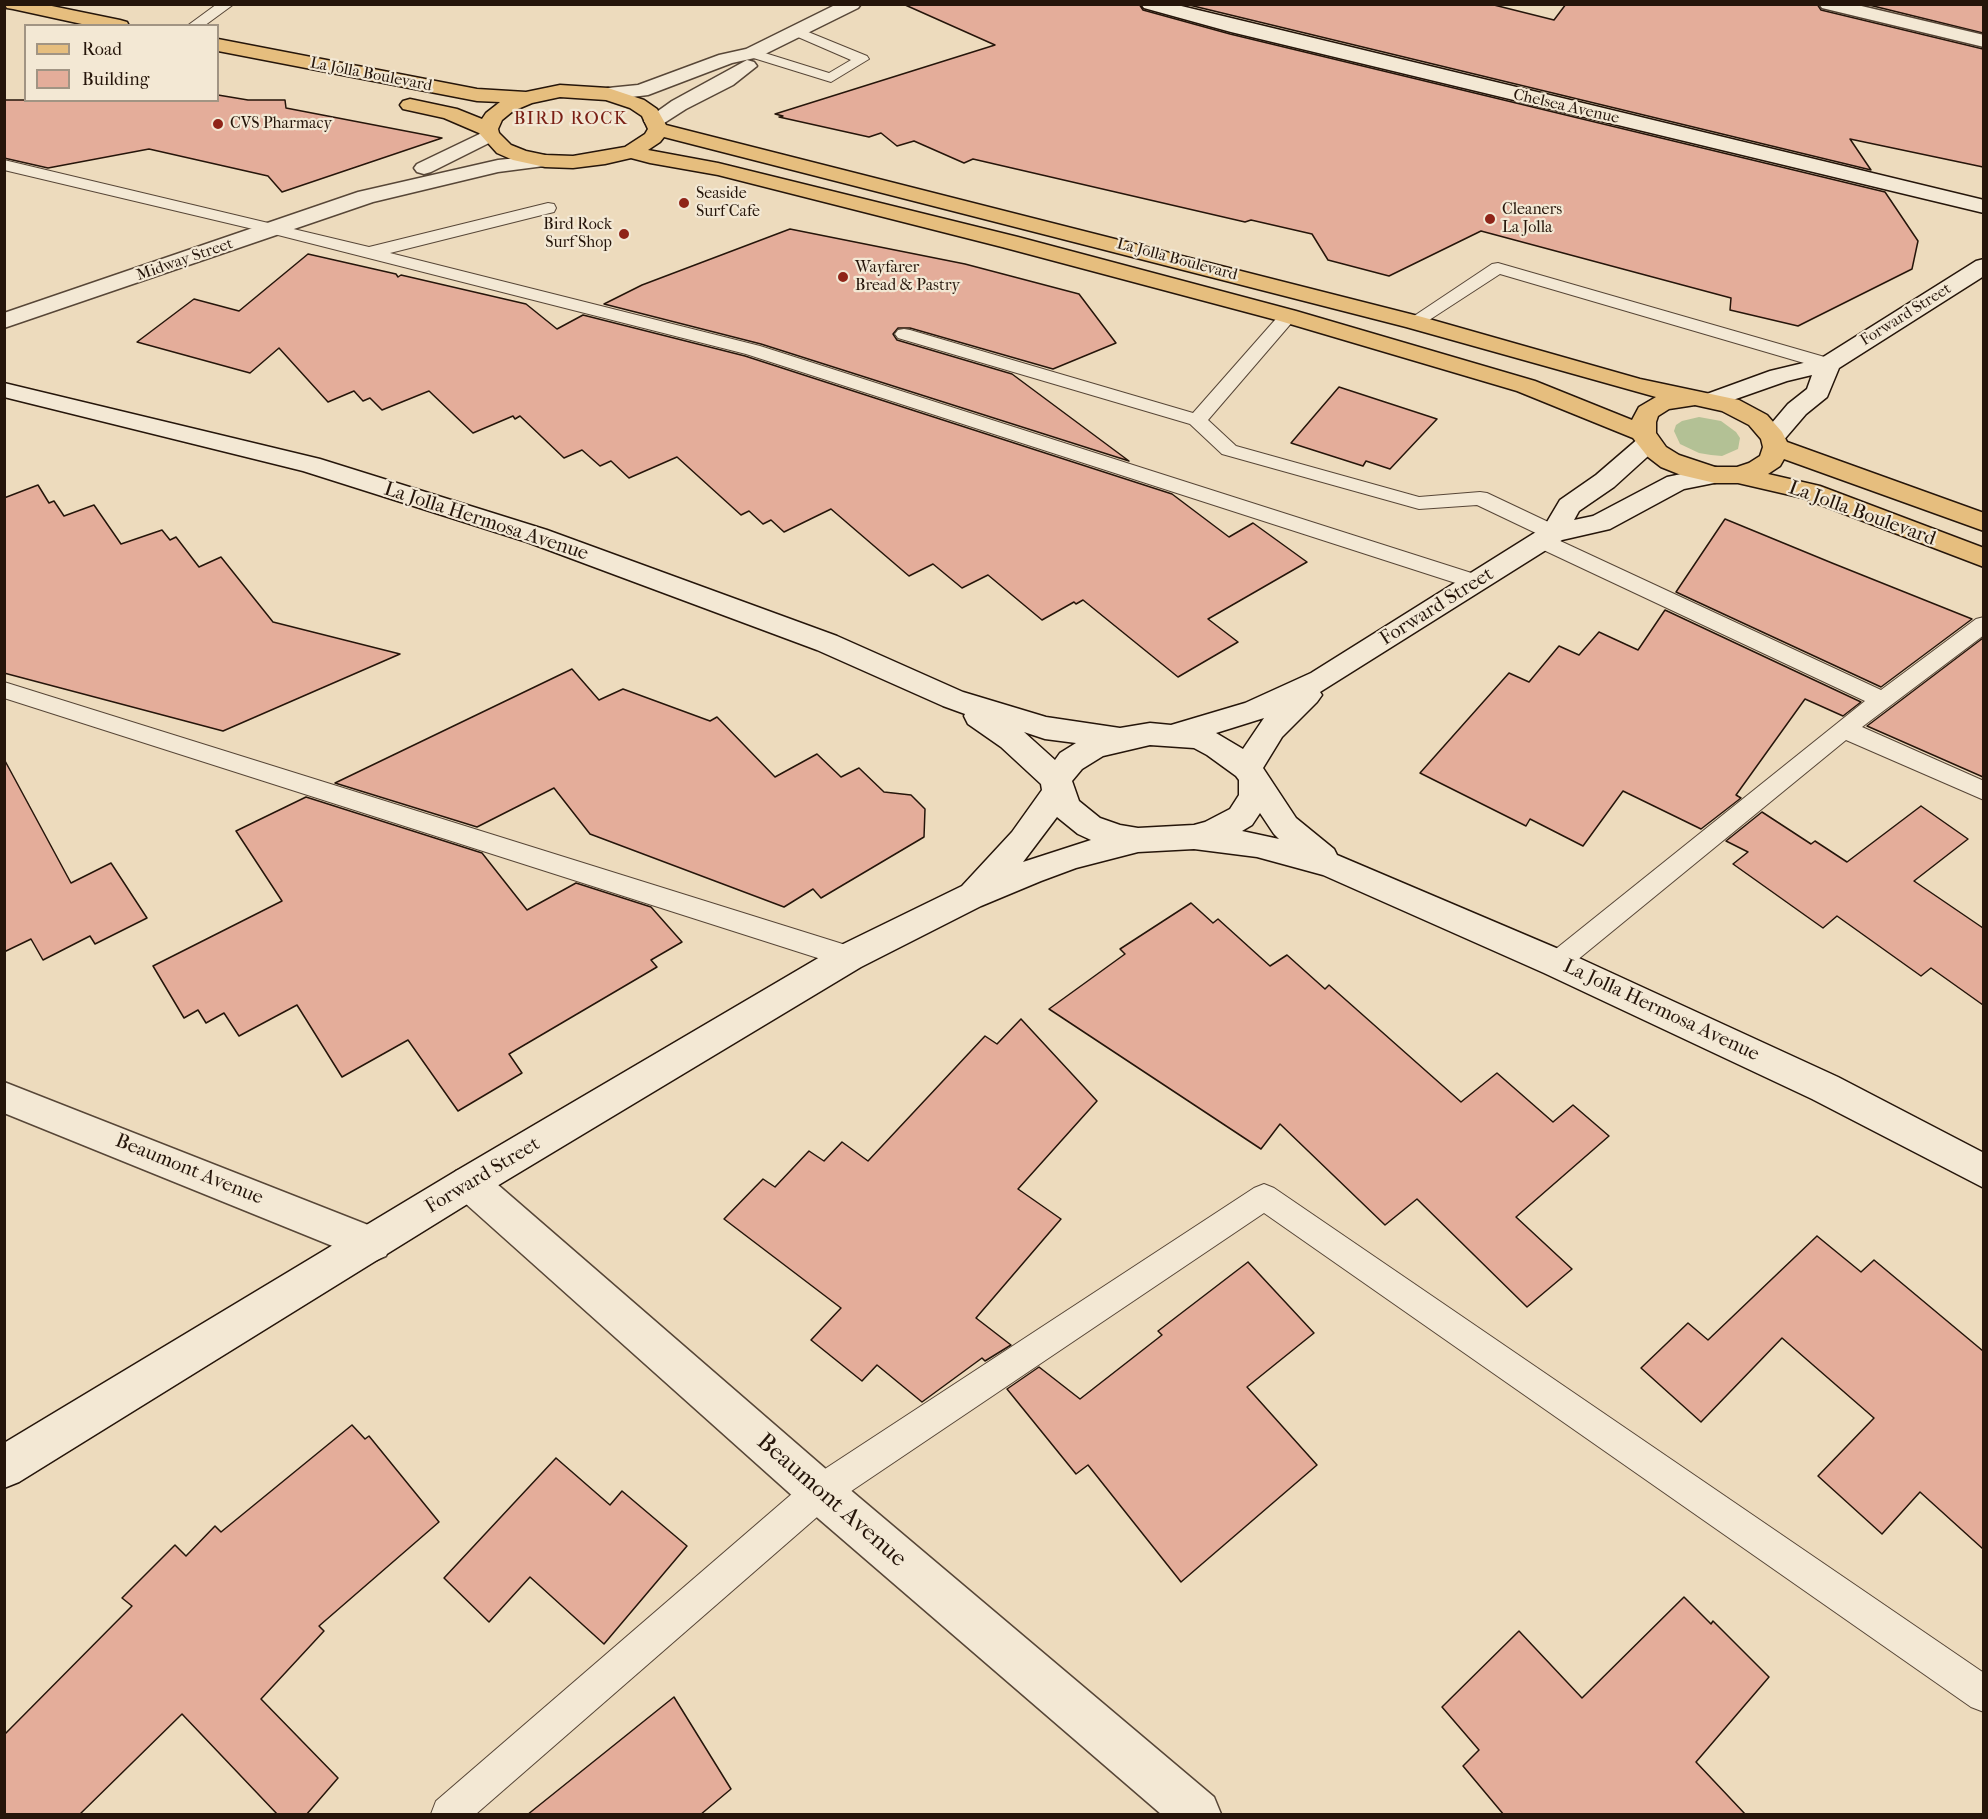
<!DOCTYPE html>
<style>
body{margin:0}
#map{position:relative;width:1988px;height:1819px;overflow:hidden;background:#eddbbd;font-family:"IM FELL French Canon",serif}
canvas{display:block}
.frame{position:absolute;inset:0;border:6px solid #25150a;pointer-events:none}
.legend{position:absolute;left:24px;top:24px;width:195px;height:78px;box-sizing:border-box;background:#f3e8d4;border:2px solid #a19483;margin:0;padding:8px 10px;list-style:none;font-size:18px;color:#25150a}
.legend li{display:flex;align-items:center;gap:12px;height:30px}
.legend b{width:30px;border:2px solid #a19483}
</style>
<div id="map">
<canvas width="1988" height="1819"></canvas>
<div class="frame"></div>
<ul class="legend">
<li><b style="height:8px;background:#e6be7e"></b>Road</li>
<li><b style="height:16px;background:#e4ad9a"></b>Building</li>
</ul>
</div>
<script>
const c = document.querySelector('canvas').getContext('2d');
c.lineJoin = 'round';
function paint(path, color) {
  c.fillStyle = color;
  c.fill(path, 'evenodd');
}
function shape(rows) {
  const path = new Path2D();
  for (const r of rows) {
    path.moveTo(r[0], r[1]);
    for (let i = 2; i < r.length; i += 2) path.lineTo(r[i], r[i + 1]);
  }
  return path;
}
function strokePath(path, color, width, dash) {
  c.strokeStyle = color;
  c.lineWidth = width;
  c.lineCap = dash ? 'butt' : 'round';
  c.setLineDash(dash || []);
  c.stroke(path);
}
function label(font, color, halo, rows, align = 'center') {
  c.font = font + ' "IM FELL French Canon",serif';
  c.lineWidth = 4.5;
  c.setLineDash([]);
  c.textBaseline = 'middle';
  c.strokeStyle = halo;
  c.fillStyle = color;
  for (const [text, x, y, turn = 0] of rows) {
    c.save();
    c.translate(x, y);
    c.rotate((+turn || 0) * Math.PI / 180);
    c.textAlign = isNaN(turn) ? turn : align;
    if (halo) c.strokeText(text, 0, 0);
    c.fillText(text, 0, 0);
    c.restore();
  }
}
const green = shape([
 [1699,417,1721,421,1736,432,1740,438,1738,449,1722,456,1711,455,1699,453,1680,444,1674,431,1676,425,1682,421]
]);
const building = shape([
 [903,4,1139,4,1143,10,1230,34,1885,192,1918,241,1912,269,1798,326,1730,310,1731,298,1481,231,1389,276,1328,260,1312,234,1251,220,1245,222,973,159,964,163,914,141,897,146,881,133,869,137,779,117,783,116,775,114,995,45,903,4],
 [1185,4,1490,4,1554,20,1566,4,1817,4,1821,10,1983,49,1983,167,1850,139,1871,170,1185,4],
 [1865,4,1983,4,1983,33,1865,4],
 [218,95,248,100,285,100,286,108,442,138,282,192,268,176,149,149,48,168,4,158,4,100,218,100,218,95],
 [790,229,965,264,1079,294,1116,343,1053,369,910,328,898,328,893,334,897,340,1012,374,1129,461,761,344,604,304,642,285,790,229],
 [308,254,396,274,398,277,401,275,526,304,557,329,583,315,745,356,1172,494,1229,537,1253,523,1307,562,1208,619,1238,642,1178,677,1083,600,1076,604,1074,602,1042,620,988,575,962,588,933,564,909,576,831,509,784,532,771,520,763,524,749,511,741,515,677,457,629,478,611,461,600,466,582,450,564,458,520,416,515,419,513,416,473,433,429,391,382,410,370,398,363,401,354,391,328,402,279,348,250,373,137,342,194,299,239,311,308,254],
 [1339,387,1437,419,1390,469,1366,461,1363,466,1291,443,1339,387],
 [38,485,49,503,54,501,64,516,94,505,121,544,162,530,170,540,176,537,199,567,221,557,273,622,400,654,223,731,4,673,4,498,38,485],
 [1725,519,1832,563,1972,619,1881,687,1676,592,1725,519],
 [1665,610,1861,702,1843,716,1805,699,1736,795,1741,798,1701,829,1623,791,1583,846,1530,819,1526,826,1420,773,1509,673,1529,682,1559,646,1579,655,1599,632,1638,650,1665,610],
 [1983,638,1983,777,1867,726,1983,638],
 [572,669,599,700,623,689,710,721,717,717,775,777,817,754,841,777,859,768,884,792,911,795,925,809,924,837,821,898,813,889,784,907,590,834,554,788,477,827,335,783,572,669],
 [4,759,71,883,111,863,147,918,95,944,90,936,43,960,31,939,4,952,4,759],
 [306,797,482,853,527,910,576,883,651,907,682,942,651,960,657,967,509,1054,522,1073,458,1111,408,1040,342,1077,297,1005,239,1036,224,1013,206,1023,198,1010,184,1018,153,966,282,901,236,831,306,797],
 [1921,806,1968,839,1914,881,1983,928,1983,1005,1931,968,1921,976,1837,916,1823,928,1733,864,1748,852,1726,841,1762,812,1811,844,1815,841,1847,862,1921,806],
 [1191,903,1213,923,1218,919,1270,966,1287,955,1325,989,1329,985,1461,1102,1497,1073,1553,1122,1573,1105,1609,1136,1516,1217,1572,1269,1527,1307,1417,1199,1385,1225,1280,1124,1261,1149,1049,1009,1125,954,1120,949,1191,903],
 [1021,1019,1097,1101,1018,1189,1061,1219,976,1318,1011,1345,985,1361,982,1358,922,1402,877,1365,862,1381,811,1340,841,1308,724,1219,763,1179,775,1187,809,1151,824,1161,842,1142,868,1161,985,1036,997,1044,1021,1019],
 [1817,1236,1861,1272,1874,1260,1983,1351,1983,1549,1920,1492,1882,1534,1818,1476,1874,1418,1782,1338,1701,1422,1641,1368,1688,1323,1708,1340,1817,1236],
 [1248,1262,1314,1333,1247,1387,1317,1465,1181,1582,1088,1465,1076,1474,1007,1389,1039,1367,1080,1399,1162,1335,1158,1331,1248,1262],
 [352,1425,365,1439,369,1436,439,1522,319,1626,324,1631,261,1699,338,1778,306,1815,278,1815,182,1714,79,1815,4,1815,4,1735,132,1606,122,1598,175,1545,186,1556,215,1526,221,1532,352,1425],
 [556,1458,610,1505,622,1491,687,1546,604,1644,530,1577,489,1622,444,1578,556,1458],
 [1684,1597,1711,1624,1713,1621,1769,1677,1696,1762,1746,1815,1504,1815,1463,1766,1479,1750,1442,1707,1519,1631,1582,1698,1684,1597],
 [674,1697,731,1789,700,1815,527,1815,674,1697]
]);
const lane = shape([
 [217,4,234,4,204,26,187,26,217,4],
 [796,27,867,56,869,59,831,82,747,56,745,53,752,49,829,73,851,60,791,34,789,31,796,27],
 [4,160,369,247,548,203,554,204,556,208,554,212,390,253,760,346,1484,577,1487,582,1484,587,1476,589,1468,587,746,354,274,234,4,170,4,160],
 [1498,263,1835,360,1837,364,1835,368,1821,368,1500,274,1420,326,1408,326,1405,322,1492,264,1498,263],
 [1288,311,1294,312,1297,316,1294,320,1208,420,1236,446,1419,497,1480,492,1487,493,1561,528,1564,533,1561,538,1556,539,1881,690,1976,619,1984,617,1984,635,1862,727,1984,781,1984,800,1846,740,1565,970,1556,974,1547,970,1543,963,1547,956,1865,701,1535,546,1532,541,1535,536,1540,535,1477,505,1419,509,1222,454,1190,424,898,338,895,334,898,330,904,329,910,330,1193,413,1282,312,1288,311],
 [4,682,849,946,858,950,862,957,858,964,849,968,4,698,4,682],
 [1264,1184,1274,1188,1984,1673,1984,1712,1971,1707,1264,1213,832,1504,476,1814,431,1814,436,1801,808,1480,1254,1188,1264,1184]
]);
const street = shape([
 [837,4,861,4,858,8,759,57,732,63,648,95,608,100,601,98,598,94,601,90,608,88,638,85,719,55,746,49,837,4],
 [1819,4,1853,4,1984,35,1984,47,1822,8,1819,4],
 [747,60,754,62,757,66,733,85,686,109,661,125,647,125,644,121,672,101,747,60],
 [490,129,497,131,500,135,497,139,431,172,424,174,417,172,414,168,417,164,490,129],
 [545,155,552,157,555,161,552,165,498,172,373,202,4,328,4,313,358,192,498,160,545,155],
 [4,1082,386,1232,391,1244,386,1256,372,1262,4,1113,4,1082],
 [469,1166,482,1171,835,1477,1214,1797,1221,1814,1161,1814,805,1507,456,1195,450,1183,456,1171,469,1166]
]);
const secondary = shape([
 [1141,4,1173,4,1984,200,1984,213,1231,32,1144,8,1141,4],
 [1984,259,1984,276,1839,368,1827,397,1806,414,1782,442,1773,445,1764,442,1760,437,1788,404,1807,389,1812,375,1787,381,1713,407,1704,405,1701,400,1704,395,1770,371,1820,359,1976,261,1984,259],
 [4,383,320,459,547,530,837,636,963,692,1046,717,1120,728,1150,723,1171,725,1245,703,1311,673,1544,527,1560,500,1596,475,1639,438,1648,435,1657,438,1661,443,1657,448,1614,487,1579,511,1574,520,1593,516,1667,477,1715,467,1724,469,1728,475,1724,481,1684,489,1610,529,1562,540,1320,692,1322,695,1317,702,1282,737,1263,768,1296,818,1334,849,1337,855,1568,953,1838,1077,1984,1153,1984,1188,1812,1099,1544,973,1323,875,1257,857,1194,849,1138,852,1076,868,1041,881,981,906,861,967,482,1195,19,1482,4,1488,4,1443,456,1171,837,947,962,886,1012,832,1042,790,1041,784,1001,747,968,724,964,716,965,714,943,706,817,650,527,542,303,471,4,397,4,383],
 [1264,718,1243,749,1216,733,1264,718],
 [1024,732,1045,739,1076,743,1060,753,1055,760,1024,732],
 [1150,745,1194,748,1207,755,1236,776,1239,780,1239,795,1230,809,1205,822,1194,825,1138,828,1120,825,1100,818,1079,801,1072,781,1082,769,1103,756,1150,745],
 [1260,813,1274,834,1279,839,1242,831,1252,825,1260,813],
 [1057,817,1078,834,1091,840,1023,862,1057,817]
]);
const primary = shape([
 [4,4,42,4,120,20,127,22,129,26,91,26,13,9,7,8,4,4],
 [218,39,477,89,526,92,560,85,608,88,644,100,657,109,666,125,1422,317,1640,379,1739,400,1767,415,1782,432,1787,442,1984,513,1984,531,1784,459,1780,466,1768,474,1820,486,1984,548,1984,567,1803,498,1738,483,1715,483,1681,475,1661,467,1648,457,1633,438,1517,391,1280,321,1002,247,718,175,650,163,631,158,605,164,573,168,545,167,513,160,497,153,479,133,444,118,403,109,400,105,403,101,410,99,457,109,482,119,486,113,500,102,477,101,218,51,218,39],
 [560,97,606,100,630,108,642,116,648,129,645,134,625,147,573,156,545,155,526,151,511,145,499,133,498,129,502,120,513,111,532,103,560,97],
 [664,137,1406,327,1656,397,1639,407,1632,420,1535,381,1296,311,1018,237,718,163,648,150,660,142,664,137],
 [1695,405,1722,411,1749,425,1761,439,1763,447,1760,456,1749,463,1737,467,1715,467,1679,455,1666,447,1656,433,1656,422,1658,416,1669,409,1695,405]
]);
const markers = [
 [218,124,6,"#8f2418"],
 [684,203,6,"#8f2418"],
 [1490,219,6,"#8f2418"],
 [624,234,6,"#8f2418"],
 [843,277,6,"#8f2418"]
];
const farStreetnames = [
 ["La Jolla Boulevard",371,75,11],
 ["Chelsea Avenue",1566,107,13],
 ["Midway Street",185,260,-19],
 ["La Jolla Boulevard",1177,260,15],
 ["Forward Street",1906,315,-32]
];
const farPoinames = [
 ["CVS Pharmacy",230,124],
 ["Seaside",696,194],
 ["Surf Cafe",696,212],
 ["Cleaners",1502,210],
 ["La Jolla",1502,228],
 ["Bird Rock",612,225,"right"],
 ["Surf Shop",612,243,"right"],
 ["Wayfarer",855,268],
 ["Bread & Pastry",855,286]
];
const farQuarternames = [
 ["BIRD ROCK",571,120]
];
const streetNames = [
 ["La Jolla Boulevard",1862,514,20],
 ["La Jolla Hermosa Avenue",486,522,18],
 ["Forward Street",1437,607,-32],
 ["La Jolla Hermosa Avenue",1661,1011,25],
 ["Beaumont Avenue",189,1170,22],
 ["Forward Street",483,1176,-31]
];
const nearStreetnames = [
 ["Beaumont Avenue",831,1501,41]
];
paint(green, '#b3c195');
paint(building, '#e4ad9a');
strokePath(building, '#25150a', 1.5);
strokePath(lane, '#574637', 2);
strokePath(street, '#574637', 3);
strokePath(secondary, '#25150a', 3);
strokePath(primary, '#25150a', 3);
paint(lane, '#f3e8d4');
paint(street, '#f3e8d4');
paint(secondary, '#f3e8d4');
paint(primary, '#e6be7e');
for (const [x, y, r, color] of markers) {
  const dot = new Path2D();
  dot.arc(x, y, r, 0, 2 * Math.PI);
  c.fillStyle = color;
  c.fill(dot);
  strokePath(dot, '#f3e8d4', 2);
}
label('16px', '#25150a', '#f3e8d4', farStreetnames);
label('16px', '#25150a', '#f3e8d4', farPoinames, 'left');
c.letterSpacing = '1.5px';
label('18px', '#7a1f14', '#f3e8d4', farQuarternames);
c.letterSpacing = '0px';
label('20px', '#25150a', '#f3e8d4', streetNames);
label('24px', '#25150a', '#f3e8d4', nearStreetnames);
</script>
